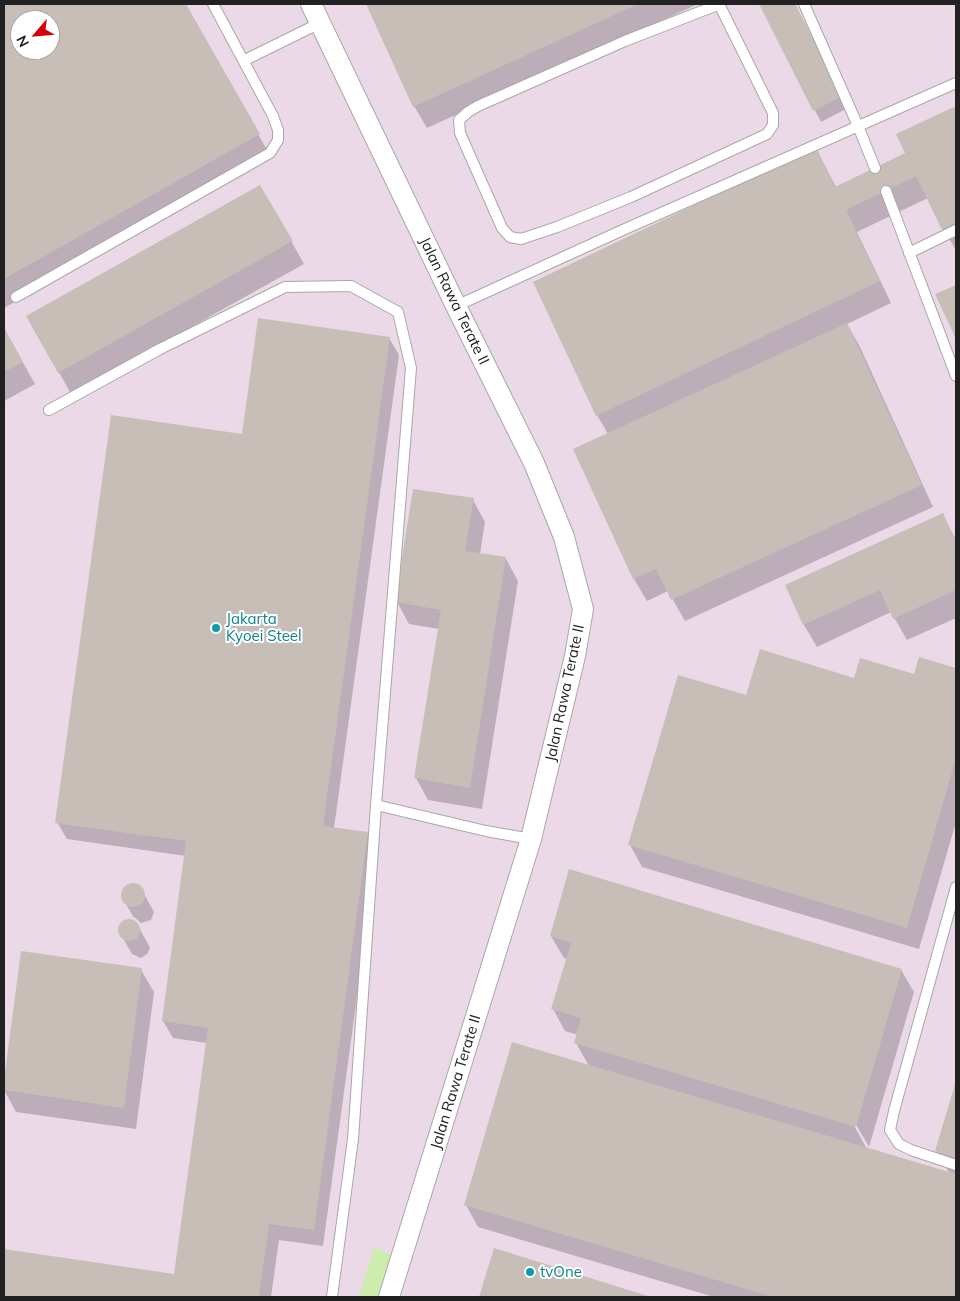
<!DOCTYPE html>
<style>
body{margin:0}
#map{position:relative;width:960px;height:1301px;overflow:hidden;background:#f2eee8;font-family:Mulish,sans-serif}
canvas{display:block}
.frame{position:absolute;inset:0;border:5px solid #212121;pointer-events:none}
.north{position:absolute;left:10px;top:10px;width:50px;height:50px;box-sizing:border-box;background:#fff;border:1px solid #a6a6a6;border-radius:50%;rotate:243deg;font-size:14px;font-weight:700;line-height:20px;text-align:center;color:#212121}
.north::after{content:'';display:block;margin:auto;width:18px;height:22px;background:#d30005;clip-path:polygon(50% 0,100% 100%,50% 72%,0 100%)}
</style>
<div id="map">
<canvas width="960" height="1301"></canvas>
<div class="frame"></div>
<div class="north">N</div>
</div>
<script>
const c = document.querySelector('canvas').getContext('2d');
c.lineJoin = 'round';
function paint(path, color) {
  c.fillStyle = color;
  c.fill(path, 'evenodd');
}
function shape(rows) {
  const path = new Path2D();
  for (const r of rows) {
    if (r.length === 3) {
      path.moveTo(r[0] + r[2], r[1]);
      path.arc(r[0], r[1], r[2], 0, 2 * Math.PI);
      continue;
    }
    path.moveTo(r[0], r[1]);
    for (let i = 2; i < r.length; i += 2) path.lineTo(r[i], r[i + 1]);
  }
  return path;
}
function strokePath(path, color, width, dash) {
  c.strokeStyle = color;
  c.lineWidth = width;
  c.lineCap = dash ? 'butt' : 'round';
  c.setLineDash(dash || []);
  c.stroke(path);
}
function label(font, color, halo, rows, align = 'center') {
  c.font = font + ' Mulish,sans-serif';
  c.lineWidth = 4;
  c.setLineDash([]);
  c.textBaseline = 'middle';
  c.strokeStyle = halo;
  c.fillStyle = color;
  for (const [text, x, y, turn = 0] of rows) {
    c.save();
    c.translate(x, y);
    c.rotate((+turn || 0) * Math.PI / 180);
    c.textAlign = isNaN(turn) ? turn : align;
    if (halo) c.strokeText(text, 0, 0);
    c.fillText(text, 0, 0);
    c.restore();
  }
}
const industrial = shape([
 [4,4,956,4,956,1297,4,1297],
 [20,20,50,20,50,50,20,50]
]);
const grass = shape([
 [374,1247,401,1260,389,1297,359,1297]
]);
const shadow = shape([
 [4,4,185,4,271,157,4,308],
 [20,20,50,20,50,50,20,50],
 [368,4,698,4,427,128,414,106],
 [760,4,795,4,848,108,821,122],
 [956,107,956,250,943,229,928,198,857,232,891,303,847,324,860,347,933,507,685,621,668,591,647,601,634,579,574,450,608,434,597,415,816,149,836,187,907,154,898,135],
 [260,186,304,264,71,394,28,316],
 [956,286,956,336,937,295],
 [4,329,35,384,4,401],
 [389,338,399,355,334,828,367,833,377,850,323,1246,279,1240,271,1297,4,1297,4,1251,175,1275,207,1043,173,1038,163,1021,186,856,67,839,57,822,243,435],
 [473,500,485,522,480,554,506,559,518,581,482,809,428,800,416,778,439,629,409,624,397,602],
 [942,514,956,540,956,618,907,640,891,612,817,647,804,625,787,586],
 [920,659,956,670,956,822,919,949,642,867,630,845,747,697,855,679,915,676],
 [133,883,139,885,154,912,151,920,141,923,133,916,123,899,123,892,127,886],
 [128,920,137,924,147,942,150,948,147,954,141,958,132,954,119,931,122,922],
 [551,936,901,970,914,992,869,1147,854,1121,852,1122,867,1149,949,1173,937,1151,956,1084,956,1297,714,1297,478,1227,466,1205,589,1066,576,1043,578,1035,565,1031,553,1009,567,959,564,958],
 [22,952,141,970,154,992,136,1129,16,1112,4,1090],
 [495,1249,648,1297,480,1297]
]);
const building = shape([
 [4,4,186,4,260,134,4,279],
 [20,20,50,20,50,50,20,50],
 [366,4,638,4,413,107],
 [759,4,795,4,843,96,813,111],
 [956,106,956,223,942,230,916,176,846,210,880,281,596,416,533,282,816,147,835,187,905,153,896,134],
 [260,185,293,241,58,373,26,316],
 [956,285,956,339,935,294],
 [258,318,390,337,323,826,368,832,314,1230,269,1224,259,1297,4,1297,4,1249,174,1274,208,1028,162,1021,186,841,55,823,111,415,242,434],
 [847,323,922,485,671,600,656,569,633,579,573,449],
 [4,327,23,362,4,372],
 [413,489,474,498,465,551,506,557,470,788,414,778,441,610,395,602],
 [943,513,956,543,956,590,893,619,880,590,803,625,785,585],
 [760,649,854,678,860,658,914,674,919,657,956,668,956,758,907,928,628,845,678,675,746,695],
 [569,869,902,969,856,1127,574,1043,581,1018,551,1009,571,943,550,936],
 [133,895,12],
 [129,930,11],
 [21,951,142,968,124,1108,4,1090,4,1080],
 [512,1042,956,1174,956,1297,773,1297,464,1205],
 [956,1081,956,1158,935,1151],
 [494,1248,651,1297,479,1297]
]);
const service = shape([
 [719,4,773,113,773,125,767,134,631,197,557,227,521,239,510,237,502,228,460,133,459,120,468,112,478,106,625,41,720,4],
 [804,4,858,126,875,168],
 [245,60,320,23],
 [886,191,956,376],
 [909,253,956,230],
 [16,297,270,153,278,140,278,130,273,116,213,4],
 [456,306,625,229,956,83],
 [49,410,160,349,285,287,351,286,398,312,411,368,376,805,353,1139,332,1297],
 [376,805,486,831,531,839],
 [956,887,894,1111,890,1130,899,1144,911,1150,956,1165]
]);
const minor = shape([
 [311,4,456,306,534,463,564,537,583,609,575,656,531,839,389,1297]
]);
const markers = [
 [216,628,5,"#0f9aa8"],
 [530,1272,5,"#0f9aa8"]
];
const streetNames = [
 ["Jalan Rawa Terate II",454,301,64],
 ["Jalan Rawa Terate II",565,693,-78],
 ["Jalan Rawa Terate II",456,1082,-73]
];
const cultureNames = [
 ["Jakarta",226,619],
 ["Kyoei Steel",226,636],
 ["tvOne",540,1272]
];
paint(industrial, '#ebd9e8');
paint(grass, '#ceedac');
paint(shadow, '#0003');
paint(building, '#c7beb7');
strokePath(service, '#a8a8a8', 12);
strokePath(minor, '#a8a8a8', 22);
strokePath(service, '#fff', 10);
strokePath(minor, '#fff', 20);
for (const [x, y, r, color] of markers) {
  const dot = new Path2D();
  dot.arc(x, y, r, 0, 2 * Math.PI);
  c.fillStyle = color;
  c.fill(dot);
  strokePath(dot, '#fff', 2);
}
label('15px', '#212121', '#fff', streetNames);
label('15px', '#0d838f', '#fff', cultureNames, 'left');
</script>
